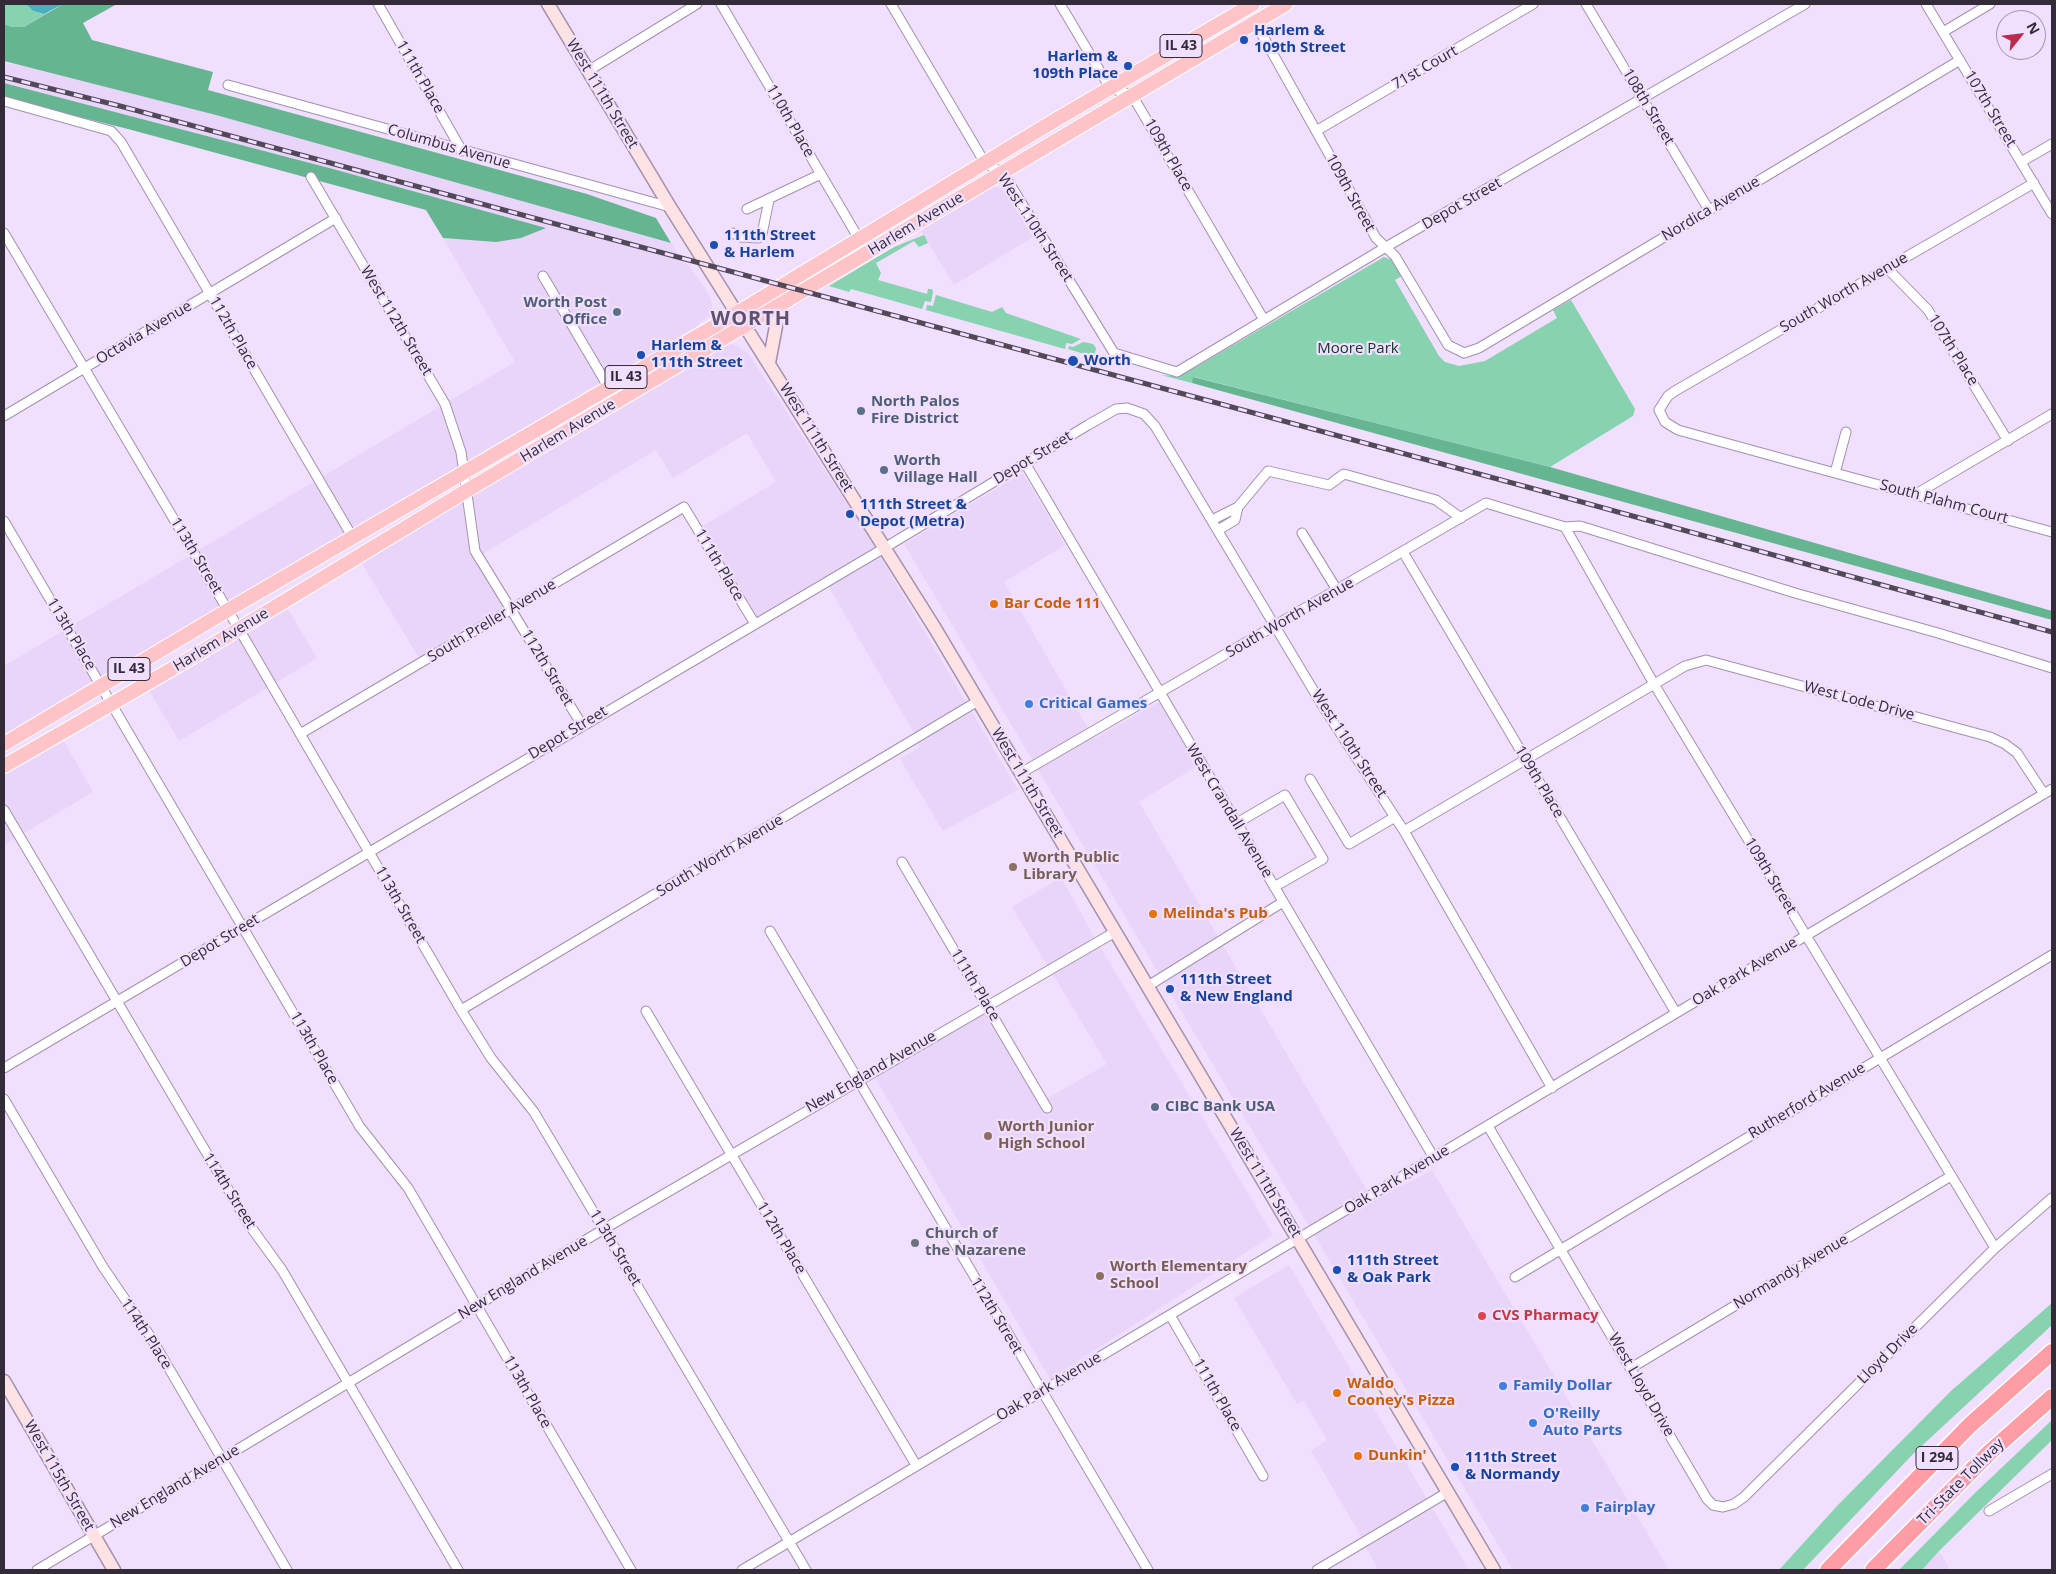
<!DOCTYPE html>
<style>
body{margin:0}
#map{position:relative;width:2056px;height:1574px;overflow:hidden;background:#f0dffe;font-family:"Open Sans",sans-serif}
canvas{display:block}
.frame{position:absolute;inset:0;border:5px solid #332c38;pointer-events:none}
.north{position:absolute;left:1996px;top:10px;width:50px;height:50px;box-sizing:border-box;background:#f0dffe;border:1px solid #a497af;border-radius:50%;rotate:61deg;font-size:14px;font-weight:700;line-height:20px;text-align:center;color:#332c38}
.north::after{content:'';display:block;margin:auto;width:18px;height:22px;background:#bb2b50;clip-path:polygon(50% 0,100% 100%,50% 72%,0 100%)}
</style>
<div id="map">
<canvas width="2056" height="1574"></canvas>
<div class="frame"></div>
<div class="north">N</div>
</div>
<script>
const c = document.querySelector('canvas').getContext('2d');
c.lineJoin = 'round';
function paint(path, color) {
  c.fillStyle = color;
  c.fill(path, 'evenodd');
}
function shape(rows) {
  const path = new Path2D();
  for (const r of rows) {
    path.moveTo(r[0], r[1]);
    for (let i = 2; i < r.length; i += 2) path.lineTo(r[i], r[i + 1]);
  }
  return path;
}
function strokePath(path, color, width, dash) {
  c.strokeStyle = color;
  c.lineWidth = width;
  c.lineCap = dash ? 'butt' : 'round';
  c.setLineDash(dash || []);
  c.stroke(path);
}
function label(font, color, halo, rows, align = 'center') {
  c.font = font + ' "Open Sans",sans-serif';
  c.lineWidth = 4.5;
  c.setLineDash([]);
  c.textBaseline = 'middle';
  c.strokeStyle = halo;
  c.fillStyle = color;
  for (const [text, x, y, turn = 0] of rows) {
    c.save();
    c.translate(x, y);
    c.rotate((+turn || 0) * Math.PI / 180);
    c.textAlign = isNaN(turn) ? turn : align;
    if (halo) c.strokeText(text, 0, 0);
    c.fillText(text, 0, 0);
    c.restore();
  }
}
const built = shape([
 [4,63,45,70,216,115,671,243,683,262,689,265,708,293,712,304,711,314,693,329,4,738,4,666,515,362,443,238,496,242,545,228,333,169,4,83],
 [995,187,1000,188,1006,194,1033,237,954,285,920,229,989,188],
 [730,344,736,345,748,353,865,531,1018,790,943,831,900,759,920,747,917,738,823,577,757,617,703,526,776,482,747,433,673,478,656,450,474,559,505,608,419,658,361,562,313,590],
 [1023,473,1065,545,1004,582,1094,739,1159,702,1197,766,1139,802,1373,1201,1432,1170,1669,1570,1513,1570,904,544],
 [286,606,317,658,179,741,147,687],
 [62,738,93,792,4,845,4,773],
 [1061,877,1093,935,1273,1235,1050,1379,874,1076,991,1008,1045,1100,1107,1064,1012,907],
 [1289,1265,1469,1570,1378,1570,1357,1529,1311,1451,1327,1440,1304,1401,1297,1404,1234,1298],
 [1939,1551,1950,1570,1922,1570]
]);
const green = shape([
 [4,4,26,4,33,11,43,14,52,10,24,27,12,27,4,24],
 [924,235,928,243,919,247,914,241,876,263,881,273,878,280,927,294,928,289,932,289,933,292,931,302,925,301,922,309,851,289,849,292,829,286,894,247],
 [1384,257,1392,260,1402,276,1395,280,1439,356,1445,362,1459,366,1485,361,1557,318,1553,310,1571,300,1635,409,1633,416,1550,467,1194,377,1192,383,1161,375,1172,376,1189,371],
 [936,295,992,312,1002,307,1006,313,1081,339,1072,344,1066,343,1065,349,926,310,927,305,933,306],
 [1083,342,1093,344,1096,348,1094,357,1068,349,1069,346,1073,347],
 [2052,1303,2052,1325,1913,1454,1803,1570,1779,1570,1837,1506,1951,1391],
 [2052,1420,2052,1440,1939,1551,1922,1570,1899,1570,1975,1493]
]);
const forest = shape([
 [63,4,117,4,83,23,92,40,213,72,208,90,587,194,656,218,671,243,216,115,4,61,4,24,12,27,24,27],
 [4,83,333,169,546,228,521,238,496,242,443,238,426,210,128,129,4,98],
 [1193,377,1550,467,2052,611,2052,620,1192,383]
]);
const water = shape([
 [26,4,63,4,44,14,33,11]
]);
const street = shape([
 [378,4,462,151],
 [721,4,859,239],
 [891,4,985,163,1003,173,1114,353,1177,372,1386,247,1805,4],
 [1060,4,1110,88,1132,95,1264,320],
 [1586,4,1709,210],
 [1926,4,2052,214],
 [1255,22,1376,238,1395,256,1448,345,1464,353,1479,348,1960,60],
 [1943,32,1990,4],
 [588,71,697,4],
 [228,85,670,207],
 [4,101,111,131,121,142,353,538],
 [1316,131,1533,4],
 [2021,162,2052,144],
 [311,177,445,404,461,452,475,551,582,725],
 [747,209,821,174],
 [4,233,239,629,461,1010,491,1058,534,1112,806,1570],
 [733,233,741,237,758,238,762,234,769,200],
 [1887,268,1928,310,2008,441],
 [543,276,609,388],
 [4,416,336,218],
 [1846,432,1835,473,2052,532],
 [1025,463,1434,1158],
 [1835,473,1678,430,1665,422,1659,410,1668,396,1675,391,2034,183],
 [1916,494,2052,414],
 [1212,520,1238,507,1268,471,1329,485,1344,474,1436,500,1461,518],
 [4,521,360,1127,408,1188,631,1570],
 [1565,527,1654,684,1995,1248],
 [1218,530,1235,520,1238,507],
 [1302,533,1337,590],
 [1403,552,1676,1013],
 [300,734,684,507,755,624],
 [1021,773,1486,503,1565,527,1580,526,1795,593,1938,633,2052,668],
 [1310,779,1349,844,1395,817],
 [4,810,248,1223,282,1270,458,1570],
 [1237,823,1285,795,1323,859,1274,887],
 [1404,831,1685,666,1706,660,1990,737,2005,744,2017,753,2044,794],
 [902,862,1047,1108],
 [770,931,1148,1570],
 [1148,986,1283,902],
 [461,1010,978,701],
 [646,1011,916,1465],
 [4,1068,886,547,1088,425,1116,409,1127,408,1144,414,1155,426,1324,708,1404,831,1552,1088],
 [4,1099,103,1267,150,1336,287,1570],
 [1488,1126,1707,1499,1713,1505,1723,1507,1734,1504,1744,1497,1995,1248,2052,1198],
 [1515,1277,2052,955],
 [1170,1315,1263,1476],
 [1631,1368,1951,1176],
 [1989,1511,2052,1474],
 [37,1570,604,1229,1115,932],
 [742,1570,2052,789],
 [1317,1570,1448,1492]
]);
const secondary = shape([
 [548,4,670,207,936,630,1494,1570],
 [769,363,780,305],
 [4,1381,114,1570]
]);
const primary = shape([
 [4,744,228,610,737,313,1047,125,1253,4],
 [4,766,191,658,466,491,1286,4]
]);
const highway = shape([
 [1828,1570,1970,1425,2052,1352],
 [1873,1570,1990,1452,2052,1397]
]);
const rail = shape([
 [4,77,120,106,1553,494,2052,632]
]);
const markers = [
 [1244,40,5,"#1a4fb4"],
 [1128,66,5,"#1a4fb4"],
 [714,245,5,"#1a4fb4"],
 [617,312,5,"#5c6f8a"],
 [641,355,5,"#1a4fb4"],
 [1073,361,6,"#1a4fb4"],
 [861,411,5,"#5c6f8a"],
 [884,470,5,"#5c6f8a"],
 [850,514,5,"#1a4fb4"],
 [994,604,5,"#e8710a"],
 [1029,704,5,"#3f7fe0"],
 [1013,867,5,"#8d6e63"],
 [1153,914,5,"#e8710a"],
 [1170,989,5,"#1a4fb4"],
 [1155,1107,5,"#5c6f8a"],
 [988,1136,5,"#8d6e63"],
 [915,1243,5,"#6b7280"],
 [1337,1270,5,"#1a4fb4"],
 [1100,1276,5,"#8d6e63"],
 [1482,1316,5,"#e0444e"],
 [1503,1386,5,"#3f7fe0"],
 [1337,1393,5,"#e8710a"],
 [1533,1423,5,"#3f7fe0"],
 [1358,1456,5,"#e8710a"],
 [1455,1467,5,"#1a4fb4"],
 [1585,1508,5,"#3f7fe0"]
];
const shields = [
 [1181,46,42],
 [626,377,42],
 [129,669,42],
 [1937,1458,42]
];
const shieldNames = [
 ["IL 43",1181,46],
 ["IL 43",626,377],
 ["IL 43",129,669],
 ["I 294",1937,1458]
];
const transitNames = [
 ["Harlem &",1254,31],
 ["109th Street",1254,48],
 ["Harlem &",1118,57,"right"],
 ["109th Place",1118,74,"right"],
 ["111th Street",724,236],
 ["& Harlem",724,253],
 ["Harlem &",651,346],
 ["111th Street",651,363],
 ["Worth",1084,361],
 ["111th Street &",860,505],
 ["Depot (Metra)",860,522],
 ["111th Street",1180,980],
 ["& New England",1180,997],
 ["111th Street",1347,1261],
 ["& Oak Park",1347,1278],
 ["111th Street",1465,1458],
 ["& Normandy",1465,1475]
];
const streetNames = [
 ["71st Court",1425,68,-30],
 ["111th Place",420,77,60],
 ["West 111th Street",602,94,59],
 ["108th Street",1648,107,59],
 ["107th Street",1990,109,59],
 ["110th Place",790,121,60],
 ["Columbus Avenue",449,147,16],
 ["109th Place",1168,155,60],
 ["109th Street",1350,193,61],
 ["Depot Street",1462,204,-30],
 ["Nordica Avenue",1711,209,-31],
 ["Harlem Avenue",916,224,-31],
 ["West 110th Street",1035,228,57],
 ["South Worth Avenue",1844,293,-30],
 ["West 112th Street",396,321,59],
 ["Octavia Avenue",144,333,-31],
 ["112th Place",233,333,60],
 ["107th Place",1953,350,58],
 ["Harlem Avenue",568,431,-31],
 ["West 111th Street",816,438,58],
 ["Depot Street",1033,458,-31],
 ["South Plahm Court",1944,502,15],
 ["113th Street",196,556,59],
 ["111th Place",719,565,59],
 ["South Worth Avenue",1290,618,-30],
 ["South Preller Avenue",492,621,-31],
 ["113th Place",71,634,59],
 ["Harlem Avenue",221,640,-31],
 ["112th Street",547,668,59],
 ["West Lode Drive",1859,701,15],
 ["Depot Street",568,733,-31],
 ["West 110th Street",1349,744,57],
 ["109th Place",1539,782,59],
 ["West 111th Street",1027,783,59],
 ["West Crandall Avenue",1229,811,59],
 ["South Worth Avenue",720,856,-31],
 ["109th Street",1770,876,59],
 ["113th Street",400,905,60],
 ["Depot Street",220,941,-31],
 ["Oak Park Avenue",1745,972,-31],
 ["111th Place",975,985,59],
 ["113th Place",314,1048,60],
 ["New England Avenue",871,1072,-30],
 ["Rutherford Avenue",1807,1101,-31],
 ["Oak Park Avenue",1397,1180,-31],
 ["West 111th Street",1265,1183,59],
 ["114th Street",229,1191,58],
 ["112th Place",781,1238,59],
 ["113th Street",615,1248,59],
 ["Normandy Avenue",1791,1272,-31],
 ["New England Avenue",523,1278,-31],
 ["112th Street",996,1316,59],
 ["114th Place",146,1334,57],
 ["Lloyd Drive",1888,1354,-45],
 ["West Lloyd Drive",1641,1385,60],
 ["Oak Park Avenue",1049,1387,-31],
 ["113th Place",527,1392,60],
 ["111th Place",1217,1395,60],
 ["West 115th Street",59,1476,60],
 ["Tri-State Tollway",1961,1482,-45],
 ["New England Avenue",175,1487,-31]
];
const serviceNames = [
 ["Worth Post",607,303,"right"],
 ["Office",607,320,"right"],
 ["North Palos",871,402],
 ["Fire District",871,419],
 ["Worth",894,461],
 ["Village Hall",894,478],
 ["CIBC Bank USA",1165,1107]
];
const parkNames = [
 ["Moore Park",1358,349]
];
const foodNames = [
 ["Bar Code 111",1004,604],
 ["Melinda's Pub",1163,914],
 ["Waldo",1347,1384],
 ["Cooney's Pizza",1347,1401],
 ["Dunkin'",1368,1456]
];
const shopNames = [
 ["Critical Games",1039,704],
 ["Family Dollar",1513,1386],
 ["O'Reilly",1543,1414],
 ["Auto Parts",1543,1431],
 ["Fairplay",1595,1508]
];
const educationNames = [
 ["Worth Public",1023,858],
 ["Library",1023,875],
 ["Worth Junior",998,1127],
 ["High School",998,1144],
 ["Worth Elementary",1110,1267],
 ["School",1110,1284]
];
const worshipNames = [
 ["Church of",925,1234],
 ["the Nazarene",925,1251]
];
const healthNames = [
 ["CVS Pharmacy",1492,1316]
];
const districtNames = [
 ["WORTH",751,319]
];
paint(built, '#e9d4fa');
paint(green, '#87d2af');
paint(forest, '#65b591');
paint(water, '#49b0be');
strokePath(street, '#a191ae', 11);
strokePath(secondary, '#a191ae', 15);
strokePath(primary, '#fff', 16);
strokePath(highway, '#fff', 19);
strokePath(street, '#fff', 9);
strokePath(secondary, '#ffe2e4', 12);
strokePath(primary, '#fec4c8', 14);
strokePath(highway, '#fe9da4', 16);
strokePath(rail, '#524958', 5);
strokePath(rail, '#f0dffe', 3, [9]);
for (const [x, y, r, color] of markers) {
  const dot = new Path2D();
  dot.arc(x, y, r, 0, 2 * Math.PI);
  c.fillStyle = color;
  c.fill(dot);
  strokePath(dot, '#f0dffe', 2);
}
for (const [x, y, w] of shields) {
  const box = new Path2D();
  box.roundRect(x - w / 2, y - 11.5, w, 23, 4);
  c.fillStyle = '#f0dffe';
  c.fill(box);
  strokePath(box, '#332c38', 1);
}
label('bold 14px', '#332c38', null, shieldNames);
label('bold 15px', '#164399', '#f0dffe', transitNames, 'left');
label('15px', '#332c38', '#f0dffe', streetNames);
label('bold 15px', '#4e5e75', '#f0dffe', serviceNames, 'left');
label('15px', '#113627', '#f0dffe', parkNames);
label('bold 15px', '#c56008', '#f0dffe', foodNames, 'left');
label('bold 15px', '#366cbe', '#f0dffe', shopNames, 'left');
label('bold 15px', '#785e54', '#f0dffe', educationNames, 'left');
label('bold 15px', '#5b616d', '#f0dffe', worshipNames, 'left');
label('bold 15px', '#be3a42', '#f0dffe', healthNames, 'left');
c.letterSpacing = '1px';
label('bold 20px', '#5f516b', '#f0dffe', districtNames);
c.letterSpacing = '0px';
</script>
